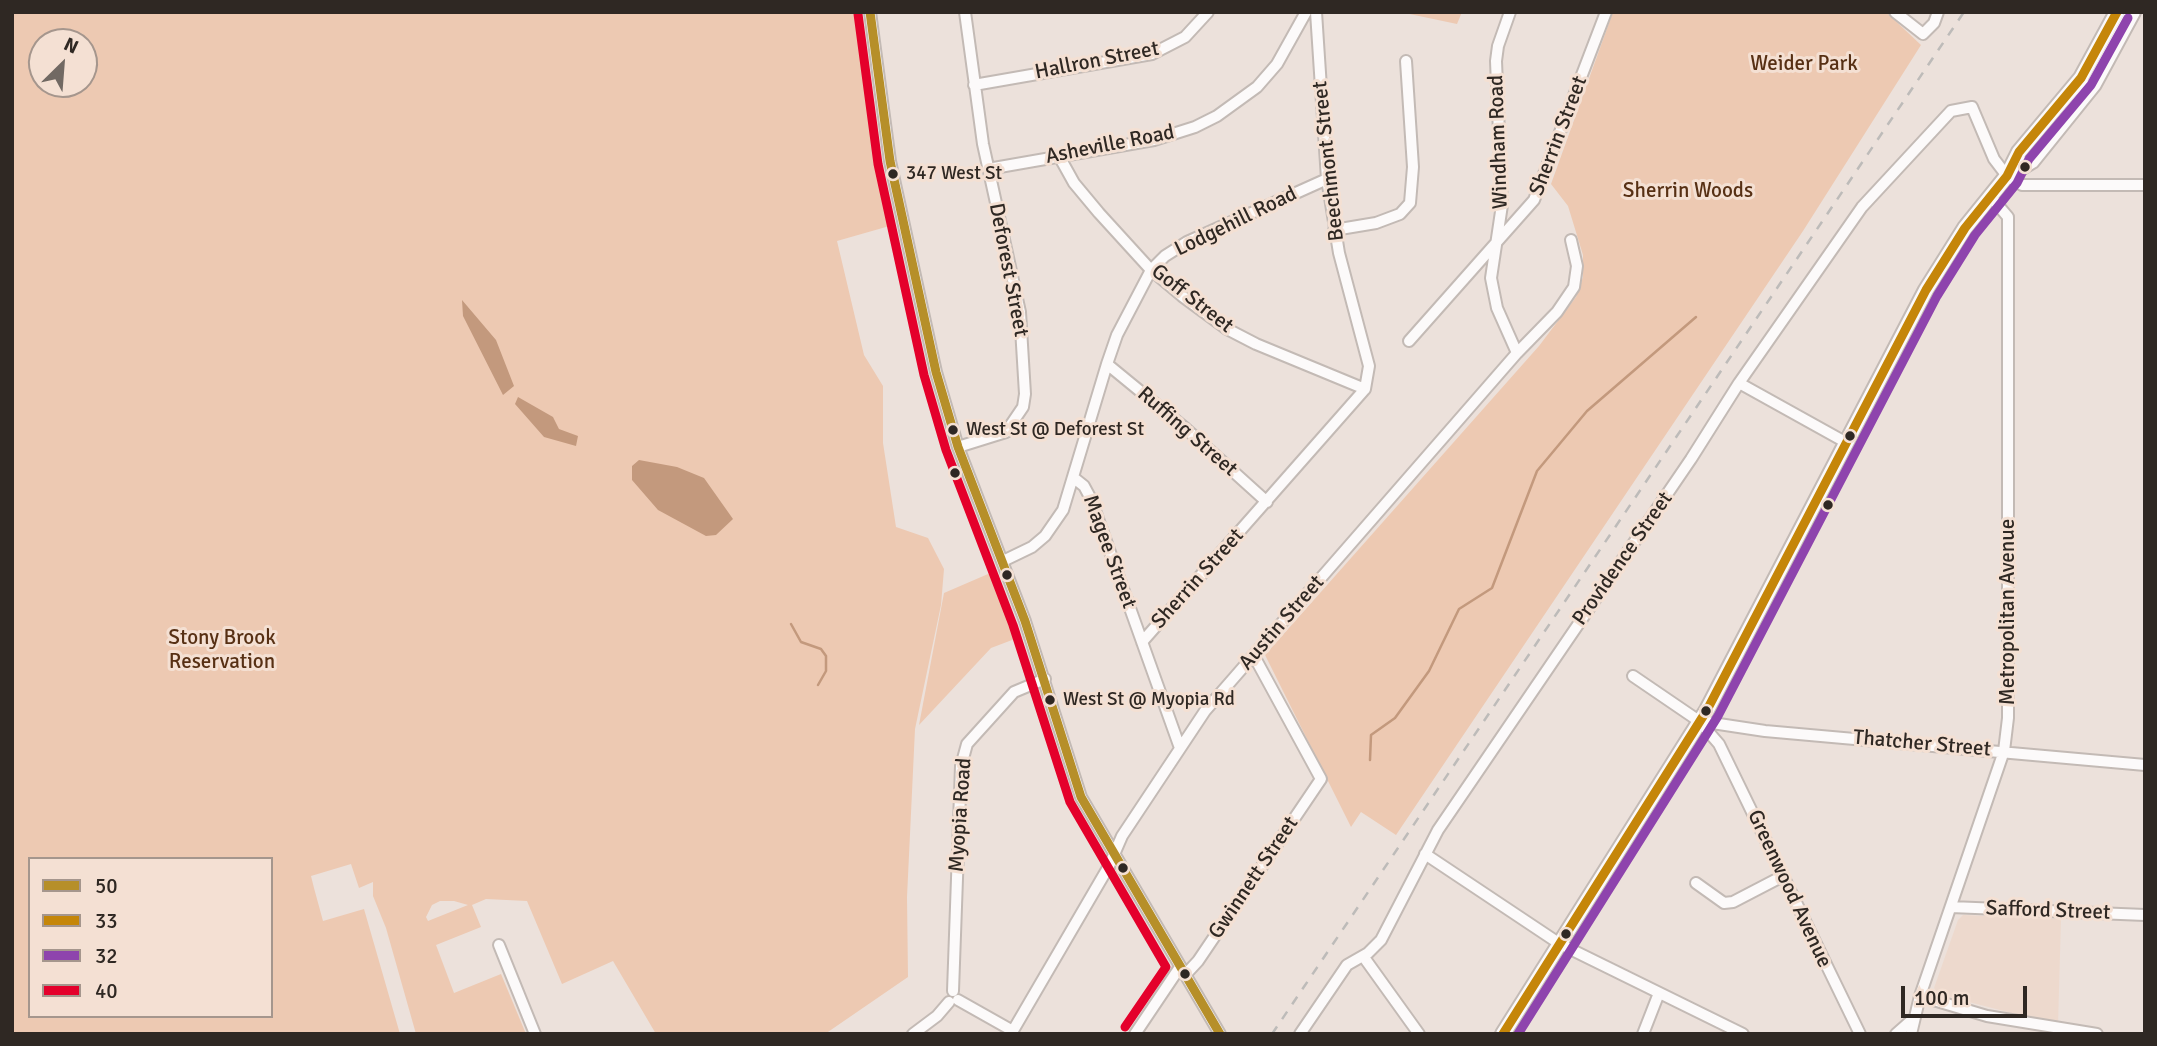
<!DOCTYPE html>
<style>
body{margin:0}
#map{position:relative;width:2157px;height:1046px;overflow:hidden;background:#ece1db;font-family:Signika,sans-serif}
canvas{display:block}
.frame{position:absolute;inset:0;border:14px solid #2f2823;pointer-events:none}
.legend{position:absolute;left:28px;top:857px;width:245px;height:161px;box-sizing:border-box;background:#f4e0d3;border:2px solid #a5968d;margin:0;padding:9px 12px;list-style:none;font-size:21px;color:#2f2823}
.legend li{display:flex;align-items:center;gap:14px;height:35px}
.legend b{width:35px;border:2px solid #a5968d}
.north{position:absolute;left:28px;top:28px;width:70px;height:70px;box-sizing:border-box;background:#f4e0d3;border:2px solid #a5968d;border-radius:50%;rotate:25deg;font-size:19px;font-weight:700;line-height:28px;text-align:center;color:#2f2823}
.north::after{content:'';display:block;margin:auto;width:24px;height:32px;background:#716963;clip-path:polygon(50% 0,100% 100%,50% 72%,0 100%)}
.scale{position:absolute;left:1901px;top:986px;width:126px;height:32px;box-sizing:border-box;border:4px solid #2f2823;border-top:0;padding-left:9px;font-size:21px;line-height:24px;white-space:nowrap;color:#2f2823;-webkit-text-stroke:5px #f4e0d3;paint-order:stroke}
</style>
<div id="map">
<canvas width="2157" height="1046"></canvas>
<div class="frame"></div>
<ul class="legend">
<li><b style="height:9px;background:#b68f29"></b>50</li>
<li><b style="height:9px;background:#c58609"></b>33</li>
<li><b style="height:9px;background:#8e44ad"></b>32</li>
<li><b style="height:9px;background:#e4002b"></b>40</li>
</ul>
<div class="north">N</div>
<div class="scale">100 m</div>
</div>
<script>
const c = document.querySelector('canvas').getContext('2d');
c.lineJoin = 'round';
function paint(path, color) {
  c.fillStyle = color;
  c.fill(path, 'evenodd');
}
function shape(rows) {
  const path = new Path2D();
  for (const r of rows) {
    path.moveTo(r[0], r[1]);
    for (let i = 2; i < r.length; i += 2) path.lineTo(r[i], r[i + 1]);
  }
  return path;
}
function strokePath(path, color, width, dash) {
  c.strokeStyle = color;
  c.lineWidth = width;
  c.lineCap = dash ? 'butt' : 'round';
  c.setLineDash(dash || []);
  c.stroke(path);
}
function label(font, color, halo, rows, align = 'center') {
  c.font = font + ' Signika,sans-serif';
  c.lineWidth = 6;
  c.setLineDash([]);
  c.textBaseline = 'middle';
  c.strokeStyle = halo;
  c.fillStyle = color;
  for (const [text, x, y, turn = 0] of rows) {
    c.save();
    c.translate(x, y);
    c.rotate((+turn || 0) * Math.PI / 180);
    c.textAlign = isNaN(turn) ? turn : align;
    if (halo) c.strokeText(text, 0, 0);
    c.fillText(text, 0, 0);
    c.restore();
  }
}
const built = shape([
 [1963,915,2061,919,2058,1025,1938,994,1934,988,1958,920]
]);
const green = shape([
 [12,12,860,12,866,76,885,200,893,225,837,241,864,355,883,386,883,443,896,527,928,538,944,569,941,605,915,729,907,897,908,977,825,1034,656,1034,613,961,562,984,527,901,486,899,472,905,481,927,436,945,454,993,501,974,526,1034,416,1034,386,928,373,896,373,882,359,888,351,864,311,876,314,888,323,921,364,909,400,1034,12,1034],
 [42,42,84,42,84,84,42,84],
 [30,859,271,859,271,1016,30,1016],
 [440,901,454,901,468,905,428,921,426,917,432,905],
 [1400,12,1462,12,1457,24],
 [1613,12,1886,12,1921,45,1803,231,1396,835,1361,812,1351,827,1265,655,1539,346,1576,297,1583,277,1583,255,1568,206,1551,184],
 [995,571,1020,637,991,648,919,725,944,593]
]);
const water = shape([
 [462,300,496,340,514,386,503,395,463,316],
 [518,397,553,417,559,429,578,436,576,446,544,437,515,404],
 [639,460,677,467,704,478,733,519,716,535,706,536,658,510,632,480,632,466]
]);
const stream = shape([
 [791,624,801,642,821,649,826,656,826,671,818,685],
 [1370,760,1371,735,1395,718,1429,671,1459,609,1492,588,1537,471,1587,411,1696,317]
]);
const minor = shape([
 [870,12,890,161,936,372,958,447,1025,621,1081,797,1220,1034],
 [1316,12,1327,179,1339,253,1369,366,1365,389],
 [1510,12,1498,46,1496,61,1502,205,1491,278,1497,308,1517,353],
 [1895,12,1923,34,1934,23,1938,12],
 [974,85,1152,54,1185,37,1208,12],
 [1059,156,1074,183,1099,213,1151,270,1182,296,1227,329,1256,344,1365,389],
 [988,169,1154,140,1195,127,1217,116,1257,87,1277,64,1306,12],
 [1334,230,1376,223,1400,214,1410,203,1413,167,1406,61],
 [1409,341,1534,200,1606,12],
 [1107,364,1185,428,1267,502],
 [1739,383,1847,443],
 [958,447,1006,432,1023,407,1025,394,1020,312,983,144,965,12],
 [1074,478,1084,486,1091,499,1180,748],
 [1003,561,1032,547,1045,536,1063,510,1107,364,1117,335,1151,270,1165,256,1187,242,1327,179],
 [1142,642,1365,389],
 [1633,676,1699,721,1719,744,1860,1034],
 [1699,721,1765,731,2145,765],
 [1425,854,1560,944,1743,1034],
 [1696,883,1724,903,1733,902,1783,876],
 [1951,907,2145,915],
 [499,945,535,1034],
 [1363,956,1419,1034],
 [1185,975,1198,961,1321,779,1254,656],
 [953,991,961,766,967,744,1014,692,1045,679],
 [1920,996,1987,1016,2097,1034],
 [958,1000,1013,1031],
 [913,1034,937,1016,949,1002],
 [1011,1034,1109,866,1122,836,1205,711,1517,353,1557,312,1574,287,1577,266,1571,240],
 [1135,1034,1180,967],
 [1300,1034,1347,965,1368,953,1381,940,1438,830,1691,459,1739,383,1862,207,1951,111,1972,107,1994,159,2007,176,2022,185,2145,185],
 [1643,1034,1659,993],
 [1896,1034,1913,1019],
 [1911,1034,1920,996,2004,751,2008,718,2008,217,1990,196]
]);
const major = shape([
 [2007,176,2032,161,2094,84,2133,12],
 [1503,1034,1707,710,1926,290,1965,228,2007,176,2019,152,2081,78,2117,12]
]);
const rail = shape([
 [1272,1034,1964,12]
]);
const bus1 = shape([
 [870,12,890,161,936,372,958,447,1025,621,1081,797,1220,1034]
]);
const bus2 = shape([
 [1503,1034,1707,710,1926,290,1965,228,2007,176,2019,152,2081,78,2117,12]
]);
const bus3 = shape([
 [1518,1034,1718,716,1937,296,1975,235,2017,183,2029,159,2091,85,2128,18]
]);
const bus4 = shape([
 [858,14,878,164,924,375,946,450,1013,625,1070,802,1166,967,1125,1027]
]);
const markers = [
 [2025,167,6,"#2f2823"],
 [893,174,6,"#2f2823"],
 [953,430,6,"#2f2823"],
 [1850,436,6,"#2f2823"],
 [955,473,6,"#2f2823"],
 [1828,505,6,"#2f2823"],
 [1007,575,6,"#2f2823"],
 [1050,700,6,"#2f2823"],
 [1706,711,6,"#2f2823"],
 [1123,868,6,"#2f2823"],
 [1566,934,6,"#2f2823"],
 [1185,974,6,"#2f2823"]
];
const busNames = [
 ["347 West St",906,174],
 ["West St @ Deforest St",966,430],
 ["West St @ Myopia Rd",1063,700]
];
const streetNames = [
 ["Hallron Street",1097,61,-11],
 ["Sherrin Street",1559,136,-69],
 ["Windham Road",1499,142,-92],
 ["Asheville Road",1110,145,-11],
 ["Beechmont Street",1329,161,-96],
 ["Lodgehill Road",1236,222,-26],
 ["Deforest Street",1008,270,79],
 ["Goff Street",1192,299,38],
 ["Ruffing Street",1187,432,41],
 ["Magee Street",1109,552,70],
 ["Providence Street",1623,559,-55],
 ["Sherrin Street",1198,579,-48],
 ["Metropolitan Avenue",2008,612,-90],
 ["Austin Street",1282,623,-49],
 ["Thatcher Street",1922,744,5],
 ["Myopia Road",961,815,-86],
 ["Gwinnett Street",1254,878,-56],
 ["Greenwood Avenue",1789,889,65],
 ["Safford Street",2048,911,2]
];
const parkNames = [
 ["Weider Park",1804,64],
 ["Sherrin Woods",1688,191],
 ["Stony Brook",222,638],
 ["Reservation",222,662]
];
paint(built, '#edd9cd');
paint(green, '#edc9b2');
paint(water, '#c3997d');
strokePath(stream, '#c3997d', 2.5);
strokePath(minor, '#c3bab5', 14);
strokePath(major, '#c3bab5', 18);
strokePath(minor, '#fcfafa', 10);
strokePath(major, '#fcfafa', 14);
strokePath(rail, '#bdbbb9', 2.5, [9, 9]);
strokePath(bus1, '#b68f29', 9);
strokePath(bus2, '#c58609', 9);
strokePath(bus3, '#8e44ad', 9);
strokePath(bus4, '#e4002b', 9);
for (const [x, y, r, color] of markers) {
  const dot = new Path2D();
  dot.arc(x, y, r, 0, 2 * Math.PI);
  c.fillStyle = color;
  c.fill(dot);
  strokePath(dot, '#f4e0d3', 2.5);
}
label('19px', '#2f2823', '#f4e0d3', busNames, 'left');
label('21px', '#2f2823', '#f4e0d3', streetNames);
label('21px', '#573014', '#f4e0d3', parkNames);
</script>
